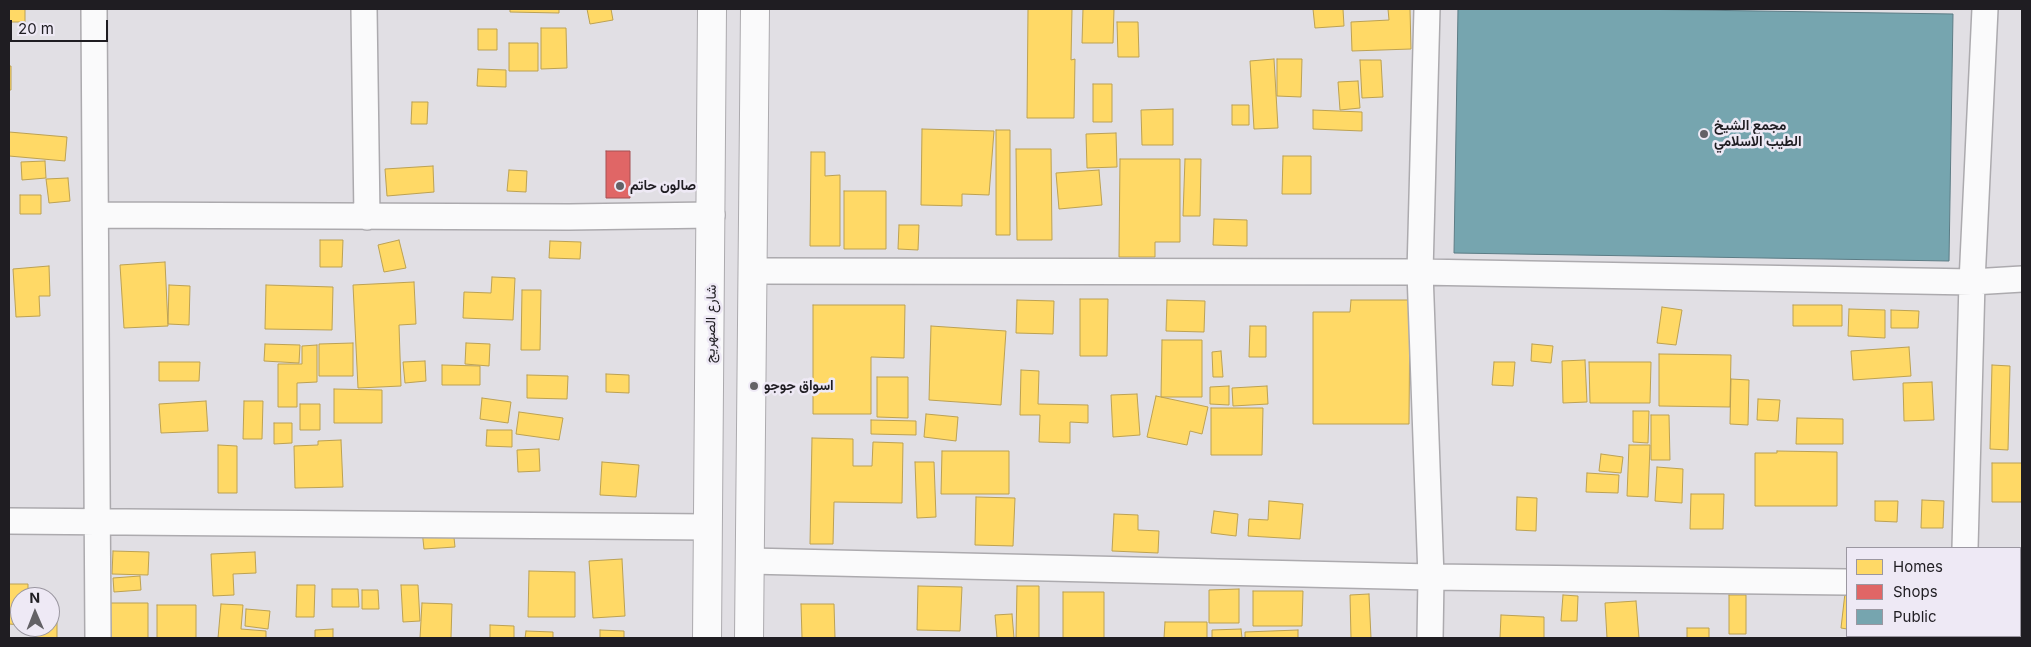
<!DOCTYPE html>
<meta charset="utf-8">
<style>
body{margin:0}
#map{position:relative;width:2031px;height:647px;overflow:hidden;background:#e1dfe4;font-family:Inter,sans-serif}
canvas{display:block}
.frame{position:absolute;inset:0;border:10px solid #1f1d22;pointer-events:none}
.legend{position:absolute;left:1846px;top:547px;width:175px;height:90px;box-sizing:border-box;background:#eee9f5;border:1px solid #9b97a1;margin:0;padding:6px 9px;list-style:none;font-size:15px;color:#1f1d22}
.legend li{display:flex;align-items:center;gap:10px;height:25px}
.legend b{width:25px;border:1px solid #9b97a1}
.north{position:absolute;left:10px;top:587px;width:50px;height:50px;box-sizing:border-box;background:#eee9f5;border:1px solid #9b97a1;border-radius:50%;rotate:359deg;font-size:14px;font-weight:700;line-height:20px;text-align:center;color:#1f1d22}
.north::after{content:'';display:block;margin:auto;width:18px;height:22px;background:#636166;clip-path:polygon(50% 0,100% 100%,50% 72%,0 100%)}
.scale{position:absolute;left:10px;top:20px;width:98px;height:22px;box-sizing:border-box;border:2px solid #1f1d22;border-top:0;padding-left:6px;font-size:15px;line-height:18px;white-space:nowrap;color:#1f1d22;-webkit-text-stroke:4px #eee9f5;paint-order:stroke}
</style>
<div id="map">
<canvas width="2031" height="647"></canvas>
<div class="frame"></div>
<ul class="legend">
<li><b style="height:14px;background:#ffd966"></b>Homes</li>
<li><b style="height:14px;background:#e06666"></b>Shops</li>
<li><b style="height:14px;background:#76a5af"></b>Public</li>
</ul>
<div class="north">N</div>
<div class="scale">20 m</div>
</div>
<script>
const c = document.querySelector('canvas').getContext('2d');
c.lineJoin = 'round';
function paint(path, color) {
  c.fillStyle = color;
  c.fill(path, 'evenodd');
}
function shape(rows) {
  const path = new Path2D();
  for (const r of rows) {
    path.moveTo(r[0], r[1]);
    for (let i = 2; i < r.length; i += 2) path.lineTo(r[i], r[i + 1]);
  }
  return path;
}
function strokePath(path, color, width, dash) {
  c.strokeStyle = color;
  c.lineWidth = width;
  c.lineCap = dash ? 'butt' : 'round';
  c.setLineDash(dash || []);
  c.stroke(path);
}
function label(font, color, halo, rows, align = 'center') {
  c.font = font + ' Inter,Vazirmatn,sans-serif';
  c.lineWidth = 5;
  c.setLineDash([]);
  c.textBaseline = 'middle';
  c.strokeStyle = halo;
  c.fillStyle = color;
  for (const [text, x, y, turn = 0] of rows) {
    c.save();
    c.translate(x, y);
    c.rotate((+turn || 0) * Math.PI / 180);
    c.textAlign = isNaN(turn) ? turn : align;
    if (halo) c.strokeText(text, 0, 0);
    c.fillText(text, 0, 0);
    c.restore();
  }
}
const homes = shape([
 [9,9,25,9,25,22,9,22,9,9],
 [510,9,559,9,559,13,510,12,510,9],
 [587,9,611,9,613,20,590,24,587,9],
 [1028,9,1072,9,1071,60,1075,59,1074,118,1027,118,1028,9],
 [1083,9,1114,9,1113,43,1082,43,1083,9],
 [1313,9,1343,9,1344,26,1315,28,1313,9],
 [1388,9,1410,9,1411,49,1352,51,1351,22,1389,20,1388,9],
 [1117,22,1138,22,1139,57,1118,57,1117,22],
 [541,28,566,28,567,68,541,69,541,28],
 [478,29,497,29,497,50,478,50,478,29],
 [509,43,538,43,538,71,509,71,509,43],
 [1274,59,1278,128,1254,129,1250,61,1274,59],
 [1277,59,1302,59,1301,97,1277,96,1277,59],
 [1360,60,1381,60,1383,97,1362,98,1360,60],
 [9,66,11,66,11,90,9,90,9,66],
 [478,69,506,70,506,87,477,86,478,69],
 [1358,81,1360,108,1340,110,1338,82,1358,81],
 [1093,84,1112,84,1112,122,1093,122,1093,84],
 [412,102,428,102,427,124,411,124,412,102],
 [1232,105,1249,105,1249,125,1232,125,1232,105],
 [1173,109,1173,145,1142,145,1141,110,1173,109],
 [1313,110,1362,112,1362,131,1313,129,1313,110],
 [922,129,994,131,989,195,962,194,962,206,921,205,922,129],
 [996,130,1010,130,1010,235,996,235,996,130],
 [9,132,67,137,65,161,9,156,9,132],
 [1116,133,1117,167,1087,168,1086,134,1116,133],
 [1016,149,1051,149,1052,240,1017,240,1016,149],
 [811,152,825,152,825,176,840,175,840,246,810,246,811,152],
 [1283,156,1311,156,1311,194,1282,194,1283,156],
 [1120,159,1180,159,1180,242,1155,242,1155,257,1119,257,1120,159],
 [1185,159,1201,159,1200,216,1183,216,1185,159],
 [45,161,46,178,22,180,21,162,45,161],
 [433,166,434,192,387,196,385,169,433,166],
 [509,170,527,171,526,192,507,191,509,170],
 [1099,170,1102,205,1059,209,1056,173,1099,170],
 [68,178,70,201,49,203,46,179,68,178],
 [844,191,886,191,886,249,844,249,844,191],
 [20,195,41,195,41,214,20,214,20,195],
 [1214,219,1247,220,1247,246,1213,245,1214,219],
 [899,225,919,225,918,250,898,249,899,225],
 [320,240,343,240,342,267,320,267,320,240],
 [399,240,406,268,384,272,378,245,399,240],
 [550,241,581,242,580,259,549,258,550,241],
 [165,262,168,326,124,328,120,265,165,262],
 [49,266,50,296,39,296,40,316,16,317,13,269,49,266],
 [492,277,515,278,513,320,463,318,464,292,491,293,492,277],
 [414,282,416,324,399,325,401,386,358,388,353,285,414,282],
 [169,285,190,286,189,325,168,324,169,285],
 [266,285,333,287,332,330,265,329,266,285],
 [522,290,541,290,540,350,521,350,522,290],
 [1080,299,1108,299,1107,356,1080,356,1080,299],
 [1017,300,1054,301,1053,334,1016,333,1017,300],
 [1167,300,1205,301,1204,332,1166,331,1167,300],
 [1351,300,1410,300,1409,424,1313,424,1313,312,1350,312,1351,300],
 [813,305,905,305,904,358,871,357,871,414,813,414,813,305],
 [1793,305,1842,305,1842,326,1793,326,1793,305],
 [1662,307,1682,310,1676,345,1657,343,1662,307],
 [1849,309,1885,310,1885,338,1848,336,1849,309],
 [1891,310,1919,311,1918,328,1891,328,1891,310],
 [931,326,1006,331,1001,405,929,400,931,326],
 [1250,326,1266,326,1266,357,1249,357,1250,326],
 [1162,340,1202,340,1202,397,1161,397,1162,340],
 [353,343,353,376,319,376,319,344,353,343],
 [466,343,490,344,489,366,465,364,466,343],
 [265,344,300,345,299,363,264,361,265,344],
 [1532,344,1553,346,1551,363,1531,361,1532,344],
 [317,345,317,382,297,383,297,407,278,407,278,364,302,364,302,346,317,345],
 [1909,347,1911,376,1853,380,1851,351,1909,347],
 [1221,351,1223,377,1213,377,1212,352,1221,351],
 [1659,354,1731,355,1730,407,1659,406,1659,354],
 [1585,360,1587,402,1563,403,1562,361,1585,360],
 [425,361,426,381,405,383,403,362,425,361],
 [159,362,200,362,199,381,159,381,159,362],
 [1494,362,1515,362,1513,386,1492,385,1494,362],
 [1589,362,1651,362,1650,403,1590,403,1589,362],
 [442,365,480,366,480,385,442,385,442,365],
 [1992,365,2010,366,2008,450,1990,449,1992,365],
 [1021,370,1039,371,1038,404,1088,405,1088,423,1070,422,1070,443,1039,442,1040,415,1020,415,1021,370],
 [606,374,629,375,629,393,606,392,606,374],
 [527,375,568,376,567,399,527,398,527,375],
 [877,377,908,377,908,418,877,417,877,377],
 [1731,379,1749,380,1748,425,1730,424,1731,379],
 [1932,382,1934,420,1904,421,1903,383,1932,382],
 [1229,386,1229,405,1210,404,1210,387,1229,386],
 [1267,386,1268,404,1233,406,1232,388,1267,386],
 [334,389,382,390,382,423,334,423,334,389],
 [1137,394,1140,435,1113,437,1111,395,1137,394],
 [1156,396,1208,407,1202,434,1190,431,1187,445,1147,437,1156,396],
 [482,398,511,402,508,423,480,419,482,398],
 [1758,399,1780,400,1778,421,1757,420,1758,399],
 [206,401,208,431,161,433,159,404,206,401],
 [244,401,263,401,262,439,243,439,244,401],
 [300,404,320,404,320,430,300,430,300,404],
 [1211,408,1263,408,1262,455,1211,455,1211,408],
 [1633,411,1649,411,1648,443,1633,442,1633,411],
 [519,412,563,418,559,440,516,434,519,412],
 [926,414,958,417,956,441,924,437,926,414],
 [1651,415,1669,415,1670,460,1651,460,1651,415],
 [1797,418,1843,419,1843,444,1796,444,1797,418],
 [871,420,916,421,916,435,871,434,871,420],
 [274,423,292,423,292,443,274,444,274,423],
 [487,430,512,430,512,447,486,446,487,430],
 [812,438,853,439,853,466,872,466,873,442,903,443,902,503,834,502,833,544,810,544,812,438],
 [341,440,343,487,295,488,294,446,318,445,318,441,341,440],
 [218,445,237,446,237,493,218,493,218,445],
 [1629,445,1650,445,1648,497,1627,496,1629,445],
 [539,449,540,471,518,472,517,450,539,449],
 [942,451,1009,451,1009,494,941,494,942,451],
 [1777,451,1837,452,1837,506,1755,506,1755,453,1777,453,1777,451],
 [1601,454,1623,457,1621,473,1599,471,1601,454],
 [602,462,639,465,636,497,600,495,602,462],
 [915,462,934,462,936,517,917,518,915,462],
 [1992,463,2022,463,2022,502,1992,502,1992,463],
 [1657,467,1683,469,1682,503,1655,501,1657,467],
 [1587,473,1619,475,1618,493,1586,492,1587,473],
 [1691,494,1724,494,1723,529,1690,529,1691,494],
 [976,497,1015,498,1013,546,975,545,976,497],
 [1517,497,1537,498,1536,531,1516,530,1517,497],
 [1922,500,1944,501,1943,528,1921,528,1922,500],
 [1269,501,1303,504,1300,539,1248,536,1249,519,1268,520,1269,501],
 [1875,501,1898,501,1897,522,1875,521,1875,501],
 [1214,511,1238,514,1236,536,1211,533,1214,511],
 [1114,514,1138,515,1138,530,1159,531,1158,553,1112,551,1114,514],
 [453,528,455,547,424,549,422,530,453,528],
 [113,551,149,552,148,575,112,574,113,551],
 [255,552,256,573,233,574,234,595,213,596,211,554,255,552],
 [622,559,625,616,593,618,589,561,622,559],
 [529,571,575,572,575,617,528,617,529,571],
 [140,576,141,590,114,592,113,578,140,576],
 [9,584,28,584,28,597,20,597,20,625,9,624,9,584],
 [297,585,315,585,314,617,296,617,297,585],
 [401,585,418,585,420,621,403,622,401,585],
 [918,586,962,587,960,631,917,630,918,586],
 [1017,586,1039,586,1039,638,1016,638,1017,586],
 [332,589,358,589,359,607,332,607,332,589],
 [1239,589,1239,623,1209,623,1209,590,1239,589],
 [362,590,378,590,379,609,362,609,362,590],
 [1253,591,1303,591,1302,626,1253,626,1253,591],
 [1063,592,1104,592,1104,638,1063,638,1063,592],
 [1845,593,1847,593,1847,629,1841,628,1845,593],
 [1369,594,1371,638,1342,638,1351,638,1350,595,1369,594],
 [1563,595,1578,596,1577,621,1561,621,1563,595],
 [1729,595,1746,595,1746,634,1729,634,1729,595],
 [1636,601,1639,638,1607,638,1605,603,1636,601],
 [109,603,148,603,148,638,109,638,109,603],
 [422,603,452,604,451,638,420,638,422,603],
 [221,604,243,605,241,629,266,631,266,638,218,638,221,604],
 [801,604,834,604,835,638,802,638,801,604],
 [157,605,196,605,196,638,157,638,157,605],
 [50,607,57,608,57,638,36,638,36,627,50,627,50,607],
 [246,609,270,611,268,629,245,626,246,609],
 [1012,614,1014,638,997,638,995,615,1012,614],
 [1501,615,1544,617,1544,638,1500,638,1501,615],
 [1165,622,1207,622,1207,638,1164,638,1165,622],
 [490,625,514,626,514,638,490,638,490,625],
 [1687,628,1709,628,1709,638,1687,638,1687,628],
 [333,629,333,638,315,638,315,630,333,629],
 [1241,629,1242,638,1212,638,1212,630,1241,629],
 [600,630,624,631,624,638,600,638,600,630],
 [1298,630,1298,638,1245,638,1245,632,1298,630],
 [526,631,553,632,553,638,525,638,526,631],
 [1989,636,2010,636,2010,638,1989,638,1989,636]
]);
const shops = shape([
 [606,151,630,151,630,198,606,198,606,151]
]);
const public = shape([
 [1458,9,1628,9,1953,14,1949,261,1454,253,1458,9]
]);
const minor = shape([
 [94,9,98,638],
 [364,9,367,217],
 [1427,9,1420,272,1431,577,1430,638],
 [97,215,569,217,712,215],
 [753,271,1420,272,1972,282,2022,279],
 [9,521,708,527],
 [1965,548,1972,282,1985,9],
 [750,561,1431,577,1847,582],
 [2020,584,2022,584],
 [1963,638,1963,636]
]);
const secondary = shape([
 [707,638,712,9],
 [749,638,755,9]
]);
const markers = [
 [1704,134,5,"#636166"],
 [620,186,5,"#636166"],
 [754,386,5,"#636166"]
];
const poiNames = [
 ["مجمع الشيخ",1714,126],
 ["الطيب الاسلامي",1714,142],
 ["صالون حاتم",630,186],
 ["اسواق جوجو",764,386]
];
const streetNames = [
 ["شارع الصهريج",711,324,-89]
];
paint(homes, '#ffd966');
strokePath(homes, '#bca152', 1);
paint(shops, '#e06666');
strokePath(shops, '#a65052', 1);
paint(public, '#76a5af');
strokePath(public, '#5c7c85', 1);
strokePath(minor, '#acaaae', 28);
strokePath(secondary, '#acaaae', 30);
strokePath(minor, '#fafafb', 25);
strokePath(secondary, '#fafafb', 28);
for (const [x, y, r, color] of markers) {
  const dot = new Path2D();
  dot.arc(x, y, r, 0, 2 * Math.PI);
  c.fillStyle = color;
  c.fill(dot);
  strokePath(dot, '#eee9f5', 2);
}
label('bold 14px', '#1f1d22', '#eee9f5', poiNames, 'left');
label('14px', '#1f1d22', '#eee9f5', streetNames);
</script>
